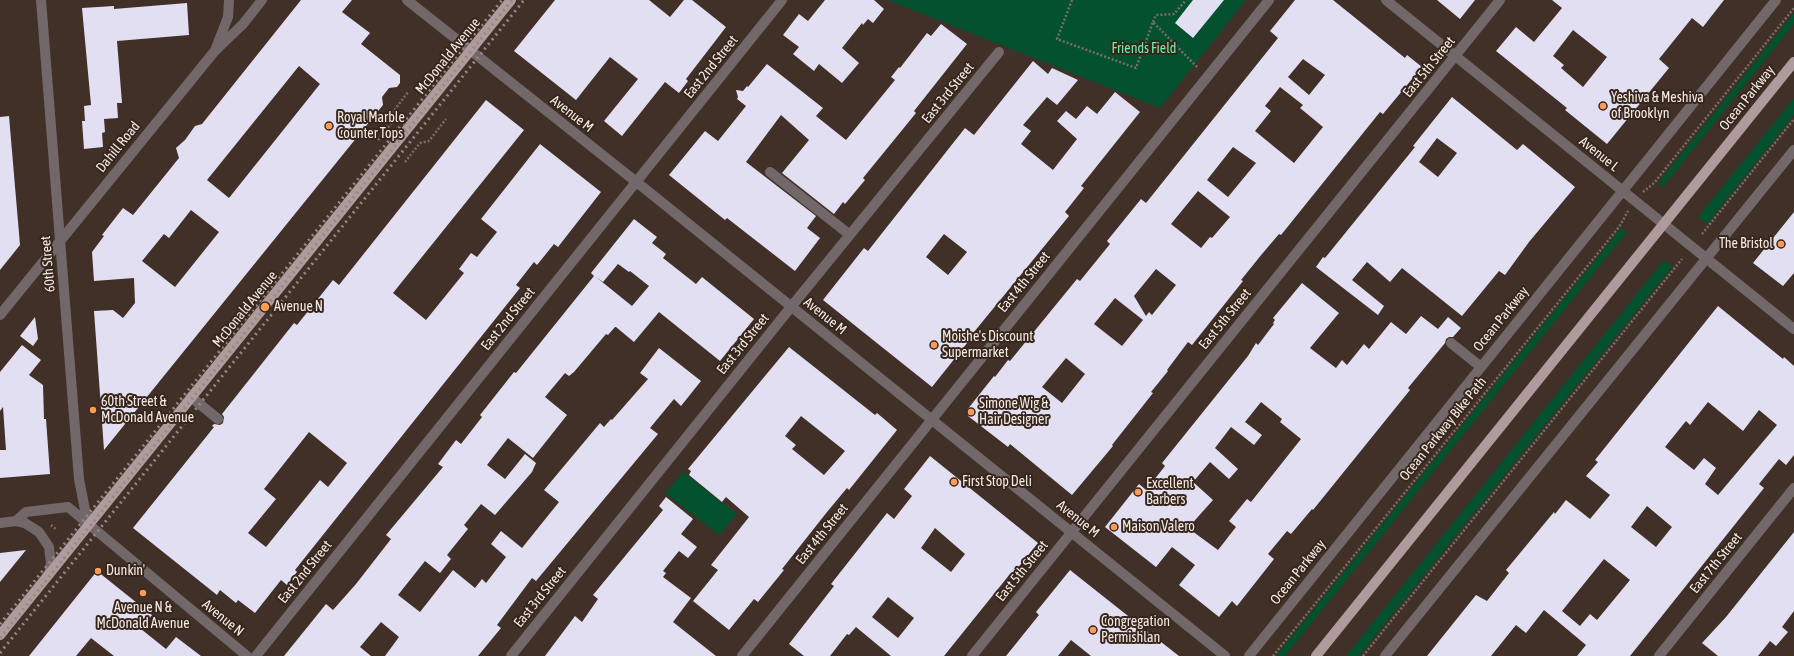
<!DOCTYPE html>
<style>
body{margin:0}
canvas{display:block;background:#403027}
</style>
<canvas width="1794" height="656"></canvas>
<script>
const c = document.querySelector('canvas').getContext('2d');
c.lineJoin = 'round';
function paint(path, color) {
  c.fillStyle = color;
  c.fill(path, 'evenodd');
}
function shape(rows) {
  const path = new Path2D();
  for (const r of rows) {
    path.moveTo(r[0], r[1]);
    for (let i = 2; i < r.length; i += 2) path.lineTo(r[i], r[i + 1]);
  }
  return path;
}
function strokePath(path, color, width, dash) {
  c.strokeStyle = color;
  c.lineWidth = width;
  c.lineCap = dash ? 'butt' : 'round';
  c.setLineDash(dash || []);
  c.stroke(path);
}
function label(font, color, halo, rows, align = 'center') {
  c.font = font + ' "Asap Condensed",sans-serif';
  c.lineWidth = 4;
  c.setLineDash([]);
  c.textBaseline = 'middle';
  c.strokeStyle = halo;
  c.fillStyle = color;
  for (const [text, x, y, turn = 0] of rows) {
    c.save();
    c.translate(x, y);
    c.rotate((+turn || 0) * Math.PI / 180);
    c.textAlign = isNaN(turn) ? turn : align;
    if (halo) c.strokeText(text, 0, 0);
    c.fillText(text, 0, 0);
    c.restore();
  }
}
const green = shape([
 [891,0,1246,0,1160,108,890,1],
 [1794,13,1794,24,1663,187,1658,183],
 [1794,98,1794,115,1707,224,1698,217],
 [1621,228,1627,232,1285,656,1276,656],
 [1664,260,1672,267,1359,656,1346,656],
 [683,472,737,514,719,535,665,493]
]);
const building = shape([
 [301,0,352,0,342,12,370,33,361,44,400,75,400,83,397,87,389,88,382,97,383,105,104,450,94,311,113,310,123,318,135,303,134,278,94,281,92,252,104,236,102,235,123,208,133,215,179,158,176,148,185,140,195,126,202,124],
 [299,66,320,84,229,198,207,180],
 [191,210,219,232,175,287,142,261,164,234,169,238],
 [555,0,649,0,670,17,684,0,692,0,726,27,686,79,688,81,679,93,665,82,622,136,604,121,638,79,610,57,576,100,514,51],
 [825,0,874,0,884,9,873,23,868,19,863,25,862,23,842,48,859,63,842,83,819,64,814,71,793,54,799,47,783,35,799,14,808,21],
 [1193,0,1224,0,1193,38,1175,23],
 [1295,0,1333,0,1405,58,1407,55,1422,67,1383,114,1380,112,1281,235,1279,234,1262,254,1241,280,1243,281,1192,345,1188,342,1167,370,1168,371,1151,392,1153,393,1112,445,1113,446,1072,495,1010,444,1008,447,968,416,967,410,994,376,995,377,1008,360,1010,361,1077,279,1080,281,1110,244,1107,241,1141,199,1146,203,1278,38,1270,31],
 [1303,59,1325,75,1309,95,1288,77],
 [1280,87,1303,105,1300,108,1323,127,1294,163,1255,131,1271,111,1265,106],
 [1233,147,1256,163,1228,197,1207,180],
 [1198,191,1230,217,1212,238,1210,237,1201,248,1171,224],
 [1156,269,1176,285,1152,315,1149,312,1146,316,1134,296],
 [1115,298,1143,320,1122,346,1094,324],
 [1066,358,1085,374,1062,403,1042,387],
 [1437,0,1475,0,1460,19],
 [1552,0,1724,0,1703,27,1692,18,1659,59,1669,68,1607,144,1565,110,1567,108,1496,51,1516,27,1534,42,1562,8],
 [1573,30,1607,57,1583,87,1561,68,1564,65,1553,56],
 [187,3,189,35,117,41,122,103,117,103,118,118,104,119,105,132,102,133,103,147,84,149,82,121,85,121,84,106,91,105,82,8,114,6,114,9],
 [941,24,967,44,914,111,916,113,863,178,865,180,845,204,843,202,834,214,782,173,809,140,781,115,746,162,816,216,807,228,820,238,795,271,727,218,725,220,669,175,705,131,718,141,746,106,737,99,738,97,736,90,743,91,747,86,748,87,767,64,823,108,816,116,846,140,895,80,891,77,899,67,900,68,927,33,931,36],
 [1033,61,1048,74,1052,68,1078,80,1057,105,1047,97,1023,125,1031,131,1021,144,1053,170,1077,139,1057,121,1066,111,1076,119,1087,106,1097,114,1115,92,1140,112,1081,186,1084,188,1065,212,1069,216,974,332,975,333,932,387,823,300,864,248,868,251,879,237,965,128,974,135],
 [944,234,967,252,948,275,926,257],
 [1452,97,1517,150,1523,144,1575,187,1529,242,1505,275,1499,271,1462,316,1402,268,1390,282,1367,262,1352,280,1384,306,1378,315,1316,267,1323,257,1325,258,1415,147,1413,146],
 [1437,138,1457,153,1438,177,1419,162],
 [486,100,524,130,393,293,426,320,464,273,459,269,471,253,477,257,497,232,481,219,540,144,601,192,558,247,554,244,537,265,534,262,516,285,520,288,295,570,297,572,287,585,281,580,255,613,238,600,236,603,220,590,217,595,133,528,214,427,212,426,214,424,220,425,223,423,224,417,222,414,294,323,297,325,333,280,339,285],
 [309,432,347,463,328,487,320,480,266,547,248,533,276,499,264,489],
 [9,116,20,245,0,270,0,117],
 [1794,212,1794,273,1783,286,1753,263],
 [634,219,657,237,652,243,666,254,663,258,696,284,702,277,754,319,720,361,659,312,634,342,616,327,615,327,608,335,606,334,574,372,569,376,565,373,545,397,567,415,533,458,508,438,487,465,505,479,525,454,536,463,532,472,495,515,481,504,464,525,468,529,447,555,451,559,440,573,425,561,398,595,420,612,453,570,475,588,482,579,486,583,506,557,491,544,501,531,522,548,559,502,544,490,600,423,604,427,611,419,612,420,648,379,640,373,659,348,701,381,681,406,674,399,650,428,658,434,536,581,532,578,497,625,501,628,478,656,385,656,399,637,381,622,360,647,371,656,284,656,326,604,333,610,356,584,391,539,386,535,443,467,438,464,456,440,461,444,482,417,480,415,514,372,516,373,594,276,591,273],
 [618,264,629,272,630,271,649,286,632,306,596,277,603,282],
 [1302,283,1339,313,1310,348,1336,368,1342,360,1347,365,1364,344,1369,349,1391,322,1406,334,1421,316,1438,329,1448,317,1461,328,1453,337,1449,337,1446,339,1445,343,1408,388,1410,390,1313,510,1312,509,1291,534,1287,531,1268,554,1274,559,1237,606,1232,601,1219,617,1179,585,1195,565,1172,547,1156,567,1105,527,1139,484,1146,490,1165,466,1162,463,1248,356,1256,343,1258,345,1274,324,1273,323,1275,320,1273,318],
 [1261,402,1282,419,1280,422,1301,439,1251,502,1247,499,1229,521,1236,527,1218,550,1188,528,1213,500,1193,482,1210,462,1229,479,1238,469,1215,448,1231,427,1254,445,1262,435,1245,422],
 [1718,306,1783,359,1784,357,1794,366,1794,455,1786,465,1779,459,1759,484,1764,488,1630,656,1577,656,1586,645,1544,610,1526,633,1516,625,1491,656,1427,656,1476,595,1487,601,1509,573,1506,570,1554,512,1555,514,1566,500,1590,519,1610,495,1586,476,1598,462,1595,460],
 [1708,402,1743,431,1759,410,1777,425,1718,495,1705,484,1716,468,1704,458,1694,470,1665,447,1686,421,1690,425],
 [1647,506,1672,527,1656,547,1631,527],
 [1604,559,1630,580,1597,620,1590,614,1580,626,1562,611],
 [35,317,38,339,33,346,20,336],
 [22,345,41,360,29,375,43,385,44,419,46,419,50,474,0,478,0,450,6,450,3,407,0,411,0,372],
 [789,347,875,415,877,413,897,430,849,490,847,488,827,512,782,569,784,570,758,602,754,599,729,630,693,601,718,570,711,565,749,517,726,497,722,502,689,475,691,471,688,469],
 [801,416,845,451,824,475,792,449,796,445,785,436],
 [930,456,1038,543,1012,575,1010,574,944,656,891,656,856,627,849,635,847,634,830,656,804,656,789,644,834,586,831,584,887,513,894,519,912,496,904,489],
 [935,528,965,554,951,572,921,548],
 [888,597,914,618,898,638,872,617],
 [666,497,693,519,681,534,697,547,688,558,679,551,663,571,666,573,663,577,691,598,673,622,716,656,545,656,575,616,582,622,598,599,593,595,663,510,659,506],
 [1794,532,1794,611,1782,627,1788,632,1776,646,1770,641,1758,656,1718,656,1702,643,1726,617],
 [26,550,0,582,0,553],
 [1070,570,1147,631,1179,656,1091,656,1071,640,1058,656,1006,656,1039,615,1036,612],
 [97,571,152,615,141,629,166,649,176,637,201,656,114,656,91,638,76,656,29,656]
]);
const path = shape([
 [1072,0,1057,39,1136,68,1153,22,1197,67],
 [1153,22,1156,15,1174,14,1186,0],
 [378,140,394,120,393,112,408,92],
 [405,162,420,143,429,141,446,119],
 [1643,192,1654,183,1794,8],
 [1702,234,1794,119],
 [51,525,57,530],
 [1273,656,1619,227,1628,211],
 [1363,656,1682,259]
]);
const minor = shape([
 [41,0,79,479,88,525],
 [407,0,649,192,1225,656],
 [1386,0,1794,329],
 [216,48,228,17,229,0],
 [770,172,850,235],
 [0,315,214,52,243,24,262,0],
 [1451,343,1481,367],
 [191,397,218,419],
 [16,521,26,512,68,507,247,656],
 [0,523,16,521,25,523,39,532,49,547,51,563,49,574],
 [256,656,782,0],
 [511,656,791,307,999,52],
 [742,656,1269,0],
 [972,656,1500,0],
 [1249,656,1776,0],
 [1385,656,1794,150],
 [1659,656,1794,488]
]);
const major = shape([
 [0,635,511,0],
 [1316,656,1794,62]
]);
const rail = shape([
 [0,624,502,0],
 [0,638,512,0],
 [0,653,524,0]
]);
const markers = [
 [1603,106,4,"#fe9c57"],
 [329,126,4,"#fe9c57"],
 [1781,244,4,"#fe9c57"],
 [265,307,5,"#fe9c57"],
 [934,345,4,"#fe9c57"],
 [93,410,4,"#fe9c57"],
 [971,412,4,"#fe9c57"],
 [954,482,4,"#fe9c57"],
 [1138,492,4,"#fe9c57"],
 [1114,527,4,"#fe9c57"],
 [98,571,4,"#fe9c57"],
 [143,593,4,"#fe9c57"],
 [1093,630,4,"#fe9c57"]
];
const parkNames = [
 ["Friends Field",1144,49]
];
const streetNames = [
 ["McDonald Avenue",448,56,-51],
 ["East 2nd Street",711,67,-51],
 ["East 5th Street",1429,67,-51],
 ["East 3rd Street",948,93,-51],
 ["Ocean Parkway",1747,98,-51],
 ["Avenue M",572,114,38],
 ["Dahill Road",118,147,-51],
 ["Avenue L",1599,154,39],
 ["60th Street",48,264,-95],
 ["East 4th Street",1024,282,-51],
 ["McDonald Avenue",245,309,-51],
 ["Avenue M",825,316,39],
 ["East 2nd Street",508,319,-51],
 ["East 5th Street",1225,319,-51],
 ["Ocean Parkway",1501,319,-51],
 ["East 3rd Street",743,344,-51],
 ["Ocean Parkway Bike Path",1443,429,-51],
 ["Avenue M",1078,519,39],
 ["East 4th Street",822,534,-51],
 ["East 7th Street",1716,563,-51],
 ["East 5th Street",1022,571,-51],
 ["East 2nd Street",305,572,-51],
 ["Ocean Parkway",1298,572,-51],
 ["East 3rd Street",540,597,-51],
 ["Avenue N",223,618,39]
];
const poiNames = [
 ["Yeshiva & Meshiva",1611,98],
 ["of Brooklyn",1611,114],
 ["Royal Marble",337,118],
 ["Counter Tops",337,134],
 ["The Bristol",1773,244,"right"],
 ["Avenue N",274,307],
 ["Moishe's Discount",942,337],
 ["Supermarket",942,353],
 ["60th Street &",101,402],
 ["McDonald Avenue",101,418],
 ["Simone Wig &",979,404],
 ["Hair Designer",979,420],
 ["First Stop Deli",962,482],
 ["Excellent",1146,484],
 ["Barbers",1146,500],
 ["Maison Valero",1122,527],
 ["Dunkin'",106,571],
 ["Avenue N &",143,608,"center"],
 ["McDonald Avenue",143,624,"center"],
 ["Congregation",1101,622],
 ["Permishlan",1101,638]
];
paint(green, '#03512f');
paint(building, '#e2dff2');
strokePath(path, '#7b6d65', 2.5, [2, 2]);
strokePath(minor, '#726869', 10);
strokePath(major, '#af9b9d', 10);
strokePath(rail, '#968881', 3, [2, 4]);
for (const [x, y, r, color] of markers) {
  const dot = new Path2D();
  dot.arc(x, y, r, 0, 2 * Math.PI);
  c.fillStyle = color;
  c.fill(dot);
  strokePath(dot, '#36261d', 1.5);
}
label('14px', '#6bf0a8', '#36261d', parkNames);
label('14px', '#f4eae4', '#36261d', streetNames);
label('14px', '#f4eae4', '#36261d', poiNames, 'left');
</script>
